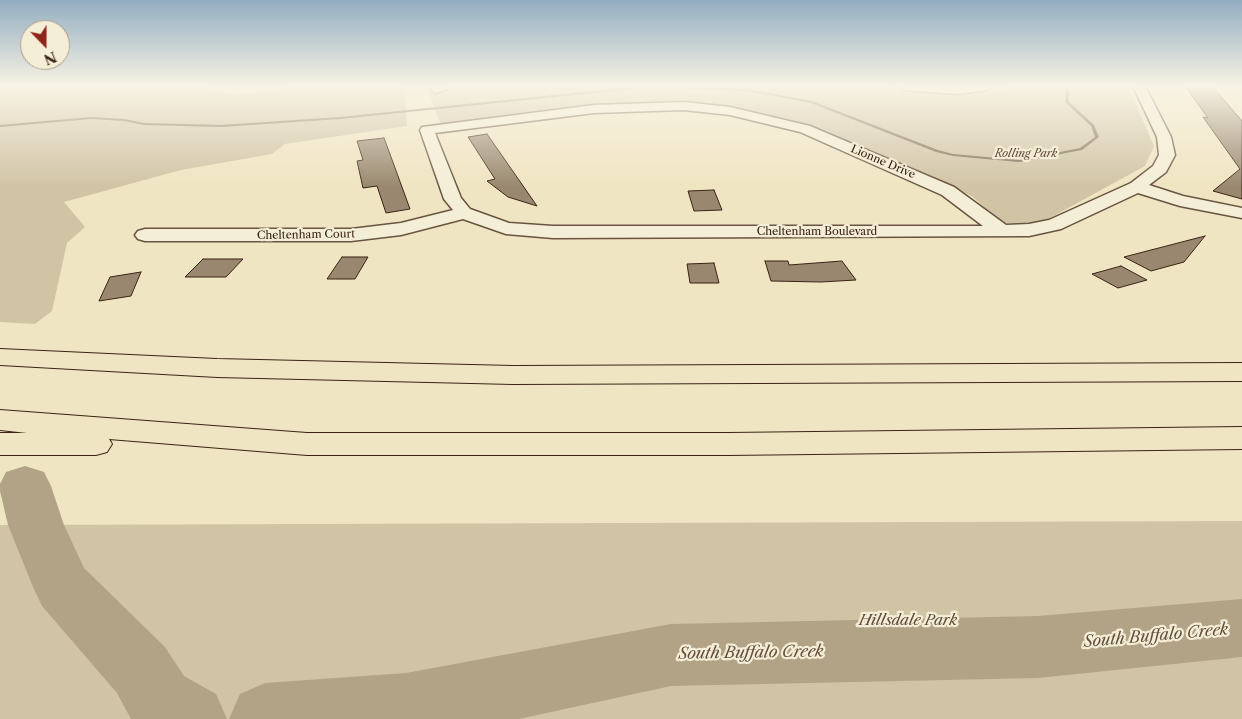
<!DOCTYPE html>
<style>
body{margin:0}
#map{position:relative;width:1242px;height:719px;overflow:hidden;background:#f0e5c2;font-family:"Libre Caslon Text",serif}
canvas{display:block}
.north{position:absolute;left:20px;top:20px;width:50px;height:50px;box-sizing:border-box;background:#f5eed7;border:1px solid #aa9d89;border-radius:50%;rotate:158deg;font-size:14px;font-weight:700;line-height:20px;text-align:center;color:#3a2315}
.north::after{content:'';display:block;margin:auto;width:18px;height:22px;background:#8f2418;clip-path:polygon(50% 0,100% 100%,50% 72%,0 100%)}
</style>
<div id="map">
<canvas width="1242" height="719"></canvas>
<div class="north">N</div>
</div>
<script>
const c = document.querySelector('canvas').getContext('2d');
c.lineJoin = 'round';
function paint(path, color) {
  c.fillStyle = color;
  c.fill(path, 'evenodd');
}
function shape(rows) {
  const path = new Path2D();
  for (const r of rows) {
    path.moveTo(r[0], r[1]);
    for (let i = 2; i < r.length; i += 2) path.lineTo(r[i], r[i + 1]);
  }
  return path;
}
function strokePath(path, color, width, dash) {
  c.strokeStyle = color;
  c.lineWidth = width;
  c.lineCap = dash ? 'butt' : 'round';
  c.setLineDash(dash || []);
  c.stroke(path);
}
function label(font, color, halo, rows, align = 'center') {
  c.font = font + ' "Libre Caslon Text",serif';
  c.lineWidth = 4.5;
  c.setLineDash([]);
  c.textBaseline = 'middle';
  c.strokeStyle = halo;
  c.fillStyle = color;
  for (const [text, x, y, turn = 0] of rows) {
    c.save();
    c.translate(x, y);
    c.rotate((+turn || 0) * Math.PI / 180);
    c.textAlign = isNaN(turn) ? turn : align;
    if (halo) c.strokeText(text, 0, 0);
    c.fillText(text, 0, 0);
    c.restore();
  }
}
const green = shape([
 [0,86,198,86,234,95,279,90,288,86,397,86,405,91,407,126,285,144,272,154,181,170,64,202,85,227,67,243,52,311,35,324,0,322],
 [465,86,883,86,923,93,967,95,1001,90,1006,86,1128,86,1154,146,1145,166,1048,219,1021,225,1000,222,973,197,940,180,822,129,750,111,714,106,615,104,441,124,428,93],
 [1242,521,1242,719,0,719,0,525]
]);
const stream = shape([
 [642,86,708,87,747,89,812,101,938,150,953,154,1019,160,1080,148,1095,137,1091,126,1065,102,1065,86,1069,86,1069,102,1094,125,1099,137,1082,150,1019,162,953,156,936,152,811,103,747,91,645,88,340,119,221,127,144,125,124,121,91,119,0,127,0,125,91,117,124,119,144,123,221,125,340,117,642,86]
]);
const river = shape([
 [25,466,44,472,51,486,64,525,84,568,165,647,184,676,216,694,227,719,131,719,117,693,42,606,33,587,8,525,0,491,0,484,6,472,25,466],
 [1242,599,1242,657,1038,678,671,686,519,719,229,719,240,694,265,683,406,673,671,624,1038,616,1242,599]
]);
const building = shape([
 [1185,86,1212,86,1242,121,1242,199,1213,191,1240,169,1203,117,1208,118,1185,86],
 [487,134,537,206,508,197,487,181,495,179,468,137,487,134],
 [384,138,387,146,410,209,386,213,377,186,363,188,357,161,363,160,357,141,384,138],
 [714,190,722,210,694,211,688,191,714,190],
 [1205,236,1184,262,1151,271,1124,257,1205,236],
 [342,257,368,257,355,279,327,279,342,257],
 [203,259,243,259,226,277,185,277,203,259],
 [765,261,788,261,789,265,842,261,856,280,821,282,771,281,765,261],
 [714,263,719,283,690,283,687,264,714,263],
 [1121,266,1147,280,1118,288,1092,274,1121,266],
 [141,272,131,296,99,301,110,277,141,272]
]);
const street = shape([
 [432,86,456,86,436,93,430,89,432,86],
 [898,86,993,86,987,90,958,94,904,90,898,86],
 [1133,86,1145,86,1171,137,1175,155,1166,172,1149,185,1183,196,1242,208,1242,218,1180,206,1138,193,1061,229,1029,236,553,238,506,234,463,219,401,235,351,241,145,241,138,239,135,235,138,231,145,229,351,229,401,223,453,210,444,199,420,130,422,127,594,105,684,102,730,107,810,126,954,187,1006,225,1029,224,1049,220,1131,183,1153,166,1159,155,1157,137,1133,86],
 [684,110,730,115,800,132,942,195,983,226,553,226,509,223,470,209,461,198,435,133,594,113,684,110]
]);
const highway = shape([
 [0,349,217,359,513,366,1242,363,1242,381,513,384,217,377,0,365,0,349],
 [0,410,307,433,728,433,1242,427,1242,449,728,455,307,455,109,439,112,444,107,452,96,455,0,455,0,433,27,433,0,430,0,410]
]);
const farParknames = [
 ["Rolling Park",1026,154]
];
const farStreetnames = [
 ["Lionne Drive",883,162,23],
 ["Cheltenham Boulevard",817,232],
 ["Cheltenham Court",306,235,-1]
];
const nearParknames = [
 ["Hillsdale Park",908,621]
];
const nearWaternames = [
 ["South Buffalo Creek",1156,636,-5],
 ["South Buffalo Creek",751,653,-1]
];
paint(green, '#d1c4a5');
paint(stream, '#827059');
paint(river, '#b2a387');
paint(building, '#99886f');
strokePath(building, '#3a2315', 1);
strokePath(street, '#685440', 3);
strokePath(highway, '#3a2315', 2);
paint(street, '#f5eed7');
paint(highway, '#f0e5c2');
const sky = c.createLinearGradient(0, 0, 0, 187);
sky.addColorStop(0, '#92adc1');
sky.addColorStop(0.46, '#f8f3e4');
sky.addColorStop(1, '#f8f3e400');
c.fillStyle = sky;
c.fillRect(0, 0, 1242, 187);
label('italic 11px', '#604b39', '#f5eed7', farParknames);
label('11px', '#3a2315', '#f5eed7', farStreetnames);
label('italic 15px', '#604b39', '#f5eed7', nearParknames);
label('italic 16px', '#64503d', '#f5eed7', nearWaternames);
</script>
